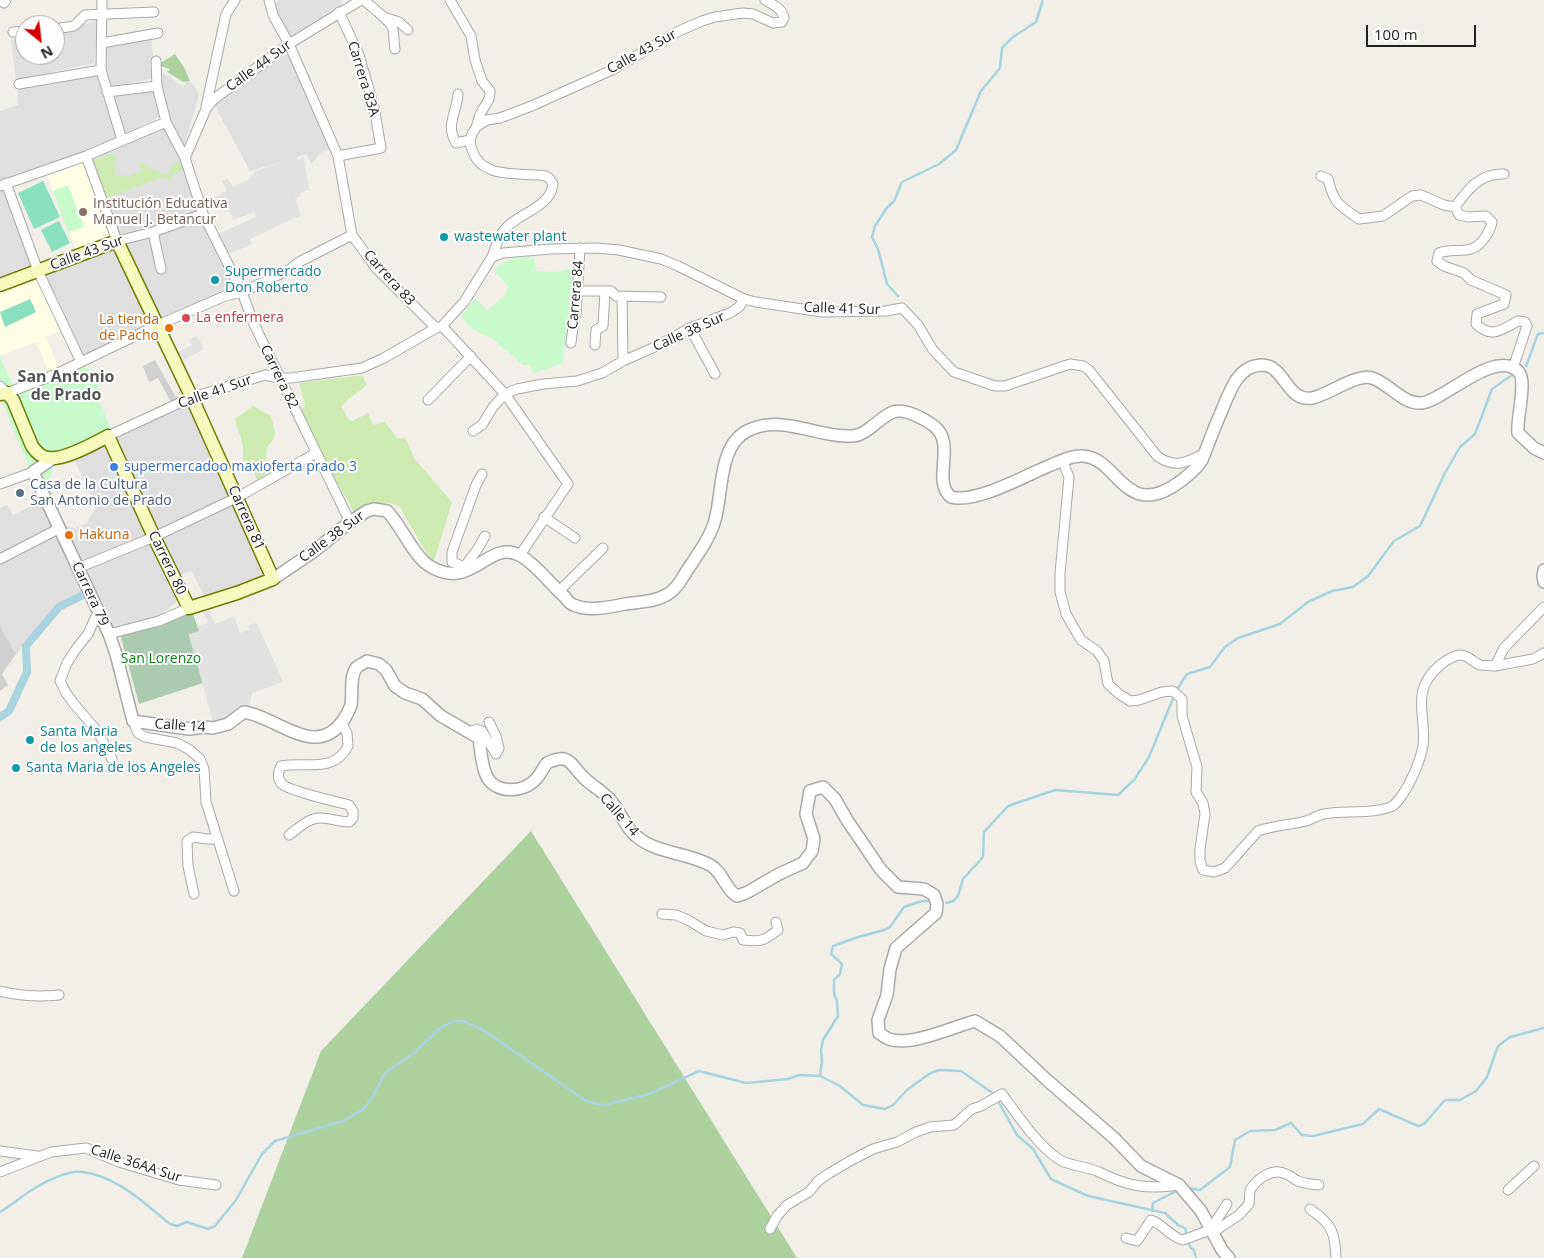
<!DOCTYPE html>
<meta charset="utf-8">
<style>
body{margin:0}
#map{position:relative;width:1544px;height:1258px;overflow:hidden;background:#f2efe9;font-family:"Open Sans",sans-serif}
canvas{display:block}
.north{position:absolute;left:15px;top:15px;width:50px;height:50px;box-sizing:border-box;background:#fff;border:1px solid #a7a7a7;border-radius:50%;rotate:151deg;font-size:14px;font-weight:700;line-height:20px;text-align:center;color:#222}
.north::after{content:'';display:block;margin:auto;width:18px;height:22px;background:#d40000;clip-path:polygon(50% 0,100% 100%,50% 72%,0 100%)}
.scale{position:absolute;left:1366px;top:25px;width:110px;height:22px;box-sizing:border-box;border:2px solid #222;border-top:0;padding-left:6px;font-size:15px;line-height:18px;white-space:nowrap;color:#222;-webkit-text-stroke:4px #fff;paint-order:stroke}
</style>
<div id="map">
<canvas width="1544" height="1258"></canvas>
<div class="north">N</div>
<div class="scale">100 m</div>
</div>
<script>
const context = document.querySelector('canvas').getContext('2d');
context.lineJoin = 'round';
function fillPath(path, color) { context.fillStyle = color; context.fill(path, 'evenodd'); }
function trace(path, color, width, dash) { context.strokeStyle = color; context.lineWidth = width; context.lineCap = dash ? 'butt' : 'round'; context.setLineDash(dash || []); context.stroke(path); }
function label(font, color, halo, rows, align = 'center') {
  context.font = font + ' "Open Sans",sans-serif'; context.lineWidth = 4; context.setLineDash([]); context.textBaseline = 'middle'; context.strokeStyle = halo; context.fillStyle = color; for (const [text, x, y, turn = 0] of rows) {
    context.save(); context.translate(x, y); context.rotate((+turn || 0) * Math.PI / 180); context.textAlign = isNaN(turn) ? turn : align; if (halo) context.strokeText(text, 0, 0); context.fillText(text, 0, 0); context.restore();
  }
}
const residential = new Path2D(`
 M280 0H340L343 5 292 38H288L276 13V3Z
 M98 21 94 63 16 80 11 39 25 36V55H55V30Z
 M151 36 153 57 150 59 153 78 108 88 102 66 104 45Z
 M286 50 334 147 322 152 311 164 307 154 250 171 217 110 215 101Z
 M101 70 122 140 166 122 196 196 242 292 81 362 41 272 118 239 86 156 6 183 35 266 0 279V111L18 105 17 85Z
 M156 70 171 77 183 88 187 81 194 85 199 95 184 146 172 125 167 112Z
 M154 91 160 117 123 135 111 96Z
 M190 398 237 498 78 568 89 591 56 607 16 654 2 630 0 623V508L7 505 13 515 44 499 58 529 66 526 75 528 87 523 96 508 73 457Z
 M233 501 268 578 205 597 192 571 177 576 158 536Z
 M151 540 179 600 158 617 111 629 80 570Z`);
const education = new Path2D(`
 M86 156 114 237 77 252 45 171Z
 M37 274 65 329 46 337 59 369 49 373 36 342 0 356V288Z`);
const religious = new Path2D(`
 M155 360 178 401 172 404 158 378 149 382 143 366Z
 M0 623 2 630 16 654 2 674 8 685 0 691Z`);
const grass = new Path2D(`
 M115 153V163L117 165 114 169 116 175H124L126 178 143 170 139 163 141 161 145 166 165 175 169 173 170 168 181 160 184 170 172 174 170 181 168 182 166 176 107 198 93 160Z
 M362 375 367 385C358 393 348 397 342 407L347 418 352 421 368 413 373 425 385 422 397 438 406 439 414 458 452 502 433 564 399 506C383 498 369 507 356 516L299 414 305 405 299 383Z
 M253 406 271 416 275 433 273 440 267 447 265 475 271 477 258 481 251 467 243 460V446L235 419Z`);
const forest = new Path2D(`
 M175 54 184 67 190 81 183 82 167 72 170 69 160 66 159 64Z
 M531 831 797 1258H242L321 1051Z`);
const cemetery = new Path2D(`
 M192 611 199 631 189 635 203 683 139 704 120 634Z`);
const park = new Path2D(`
 M68 185 84 227 68 232 53 191Z
 M534 257 536 271 556 272 574 268 563 363 535 373 531 371V365H523L494 340 469 327 461 316 475 298 487 310 505 295 508 286 494 271C506 256 517 258 534 257Z
 M0 357 14 387 85 363 101 393 96 396 114 434 106 442 53 467C45 487 58 507 66 526L58 529 19 444 2 400H0Z`);
const pitch = new Path2D(`
 M43 181 60 217 34 229 18 193Z
 M59 221 70 243 52 252 41 230Z
 M30 299 36 312 5 327 0 312Z`);
const parking = new Path2D(`
 M297 156 298 160 304 157 309 190 300 193V196L295 199 301 215 250 239 252 244 229 254 227 250 224 251 215 235 256 217 254 212 233 220 229 211 225 212 221 203 217 205 214 198 227 191 222 181 228 178 233 187 248 180 255 171Z
 M197 336 204 349 180 362 175 353 192 345 190 339Z
 M208 607 215 624 234 616 240 633 249 630 248 625 257 623 283 682 252 693 249 708 214 726 189 634 199 631 197 626 208 623 202 610Z`);
const stream = new Path2D(`
 M898 296 887 284 878 249 872 237 875 226 886 209 894 201 902 182 939 164 956 150 981 91 1000 68 1002 48 1013 37 1036 22 1043 0
 M1526 366 1538 334 1544 333
 M1176 691 1187 674 1210 667 1225 647 1238 638 1280 624 1308 602 1332 591 1353 587 1368 576 1394 541 1420 526 1445 473 1460 447 1475 434 1492 389 1515 373
 M946 903 953 901 958 896 963 879 983 857 984 832 1008 806 1055 790 1118 795 1134 780 1149 757 1174 696
 M820 1076 822 1061 821 1050 823 1040 838 1016 837 1001 834 994V980L840 974 842 964 831 954 833 946 858 937 884 930 890 927 904 907 922 901H931
 M1187 1188 1200 1190 1230 1167 1235 1140 1250 1131 1275 1130 1291 1123 1302 1135 1313 1136 1363 1124 1379 1109 1418 1126 1424 1124 1445 1100H1460L1476 1091 1487 1077 1498 1046 1510 1037 1544 1028
 M1152 1211 1153 1203 1178 1190
 M0 1212C12 1205 23 1195 35 1188 46 1181 69 1170 82 1172 117 1176 144 1203 170 1224L177 1226 187 1222 208 1229 215 1226 236 1200 262 1154 275 1141 343 1121 362 1110 371 1100 385 1073 414 1053 440 1028 454 1021H463L480 1028 588 1102 604 1105 649 1094 699 1071 746 1083 788 1079 799 1075 820 1076 840 1086 863 1105 885 1109 893 1105 907 1090 929 1074 939 1070 961 1071 994 1094 1017 1135 1033 1149 1051 1179 1088 1196 1165 1213 1178 1225 1185 1228 1190 1247 1194 1250 1196 1258`);
const canal = new Path2D(`
 M0 717 9 711 27 672 26 646 59 607 85 594`);
const minor = new Path2D(`
 M102 0 101 70 122 140
 M269 0 273 15 289 44 338 156 352 235 376 268 436 328 442 326 505 394 568 484 520 555
 M364 0C371 7 391 21 393 29 394 35 394 43 395 49
 M450 0 471 36 475 60 482 81 490 91C491 102 483 106 480 115 478 119 478 123 476 127 475 130 472 133 471 137 469 142 471 147 473 152 483 180 522 172 546 176L549 178 553 184C551 206 521 213 508 226 499 234 496 246 492 257
 M4 3 6 0
 M387 18 399 22 408 30
 M55 29 74 26 85 15 154 12
 M13 32 25 31
 M102 43 158 33
 M156 61 157 86 166 122 185 158 203 214 242 292 253 322 350 522
 M19 84 101 70
 M107 92 157 86
 M458 94C457 113 445 124 456 143L470 140
 M206 107 226 14 235 0
 M476 127 487 120 500 118 534 105 612 70 679 31 702 21 715 17 743 13 753 14 773 23 782 22 784 18C782 8 773 5 765 0
 M86 156 117 241 153 232 203 214
 M338 156 381 148 374 107 359 55 339 12
 M185 158 206 109 214 99 289 44 361 0
 M1321 176 1328 179C1334 204 1339 205 1359 219L1383 216 1412 196 1421 195 1444 205 1455 207
 M6 183 38 271 81 362
 M0 186 86 156 166 122
 M1455 207 1459 215 1468 217 1486 216 1492 222C1490 232 1481 246 1471 249 1460 252 1450 249 1439 253L1437 261 1444 266 1464 273 1471 280 1506 295 1504 304 1477 314 1476 324C1492 339 1501 330 1518 321L1525 322 1527 326 1513 368
 M1455 207C1468 189 1480 173 1504 174
 M153 232 161 269
 M577 291H611L616 296 661 297
 M622 296 623 361
 M442 326 464 302 492 257 503 253 551 249 596 248 619 250 661 259 678 266 744 299 756 302 822 312 886 311 902 308 918 325 933 350 954 372 995 386H1005L1070 364 1083 366 1089 370 1158 457C1178 469 1186 462 1205 453
 M690 328 715 374
 M571 343 574 319 576 315 580 248
 M595 345 596 330 603 326 605 291
 M0 386 7 393 54 375 158 325 225 296 242 292 289 270 299 262 352 235
 M428 400 471 356
 M473 431 482 425 493 407 505 394 517 389 543 384 577 381 602 373 623 361 657 346 690 328 730 313 739 307 744 299
 M108 436 190 398 265 375 279 378H291L362 368 384 358 436 328
 M1062 460 1069 477 1060 573V592L1066 614 1081 640 1097 651 1104 661 1108 684 1119 694 1130 701 1139 700 1162 692 1173 691 1182 699V716L1197 767 1196 792 1203 803 1205 814 1200 849V861L1203 870 1214 872 1225 868 1258 831C1274 825 1291 825 1306 821 1312 819 1318 815 1324 814 1340 810 1383 815 1395 804 1407 792 1420 763 1423 746 1427 714 1409 692 1440 665 1445 661 1453 656 1460 655 1469 655 1472 662 1480 665 1484 666 1490 665 1495 666
 M0 484 33 472
 M544 517 575 538
 M0 559 58 529
 M78 568 154 537 238 497 316 453
 M462 570 477 550 485 536
 M463 573 462 566 452 562V552L476 485 482 474
 M558 592 603 548
 M1544 607 1504 648 1495 666 1533 659 1544 653
 M100 614 96 616 88 634 76 649 67 663 60 681 66 693 74 704 98 732 112 759
 M109 634 159 621 189 608
 M133 721 138 733 145 737 177 743 190 750 200 759 204 769 206 802 234 891
 M470 732 477 729 482 731 496 754 499 748 496 736 489 722
 M289 835C298 829 309 817 321 818 330 818 339 822 349 822L353 818V811L349 805C337 802 289 791 282 784 277 779 278 772 281 766 307 761 333 774 348 746L347 733 342 723
 M194 894 188 866 187 841 193 837 207 839H218
 M662 914 676 915 688 920 706 931 723 935 733 932 740 933 743 940C762 942 763 941 778 930L776 922
 M0 991C20 996 38 997 59 995
 M0 1151 37 1156
 M0 1172 51 1152 86 1148 119 1162 179 1180 216 1185
 M1508 1190 1534 1166
 M1310 1209C1332 1224 1335 1232 1336 1258
 M770 1229 777 1216 787 1205 809 1192 818 1181 828 1174 850 1161 873 1149 897 1142 916 1132 930 1127 954 1125 972 1109 981 1106 1002 1094C1015 1112 1043 1153 1064 1162 1074 1166 1087 1167 1097 1171 1126 1186 1147 1190 1179 1185
 M1210 1229 1214 1224 1227 1204
 M1212 1233 1239 1215 1249 1204 1250 1190C1257 1179 1272 1167 1286 1174 1290 1175 1292 1178 1296 1180 1303 1184 1311 1184 1319 1185
 M1126 1238 1137 1241 1151 1220C1163 1224 1170 1237 1183 1240L1210 1230`);
const tertiary = new Path2D(`
 M52 459 33 472 109 634 116 654 133 721 189 729 205 727 213 728 228 724 244 712C275 716 315 759 342 722 345 718 349 711 351 705 353 694 349 676 357 667 360 665 364 663 367 661L379 664 386 670 395 686 405 693 422 699 441 716 479 738C481 751 481 765 487 777 496 794 524 793 536 779 540 775 543 768 547 763 569 753 569 762 583 777 592 786 604 792 612 802 621 813 625 827 636 836 657 854 686 852 710 865 723 872 725 889 737 896L746 893 779 874 803 863 812 851 814 839 806 814 810 791 823 787 835 799 847 820 881 870 898 887 924 889 934 895 937 904 936 913 896 948 890 969 887 995 878 1020 879 1033C882 1035 886 1038 889 1039 910 1047 953 1027 975 1021L1000 1036 1048 1081 1114 1138 1141 1166 1179 1185 1201 1211 1222 1250 1229 1258
 M1544 570 1543 576 1544 582
 M273 579 313 552 350 522 367 511 374 509 387 511C401 525 413 555 428 565 472 594 488 537 521 556 538 566 550 584 565 597 567 600 570 604 574 605 588 612 610 607 625 604 640 602 655 602 668 594 677 589 682 578 688 569 698 554 710 538 715 520 723 492 718 444 749 430 783 414 818 438 852 436 859 436 865 432 870 428 877 423 885 415 893 412 905 408 925 419 934 426 957 444 931 481 951 497 976 504 1026 475 1051 465 1061 461 1072 455 1083 456 1117 458 1124 516 1172 487 1183 480 1195 471 1202 460 1208 445 1213 431 1219 417 1228 398 1235 366 1261 365 1266 365 1272 367 1275 370 1287 380 1292 401 1312 398 1328 395 1357 373 1372 378 1389 383 1403 405 1422 403 1444 400 1495 349 1518 371 1528 380 1516 419 1518 433L1534 448 1544 453`);
const secondary = new Path2D(`
 M0 285 117 241 192 398 273 579 237 593 189 608 154 537 108 436C95 443 63 461 48 458 41 457 36 452 32 446L13 400 7 393 0 394`);
const markers = [
 [83,212,5,"#8d6e63"],
 [444,237,5,"#0f9aa8"],
 [215,280,5,"#0f9aa8"],
 [186,318,5,"#e0444e"],
 [169,328,5,"#e8710a"],
 [114,467,5,"#3f7fe0"],
 [20,493,5,"#5c6f8a"],
 [69,535,5,"#e8710a"],
 [30,740,5,"#0f9aa8"],
 [16,768,5,"#0f9aa8"]
];
const streetNames = [
 ["Calle 43 Sur",642,52,-29],
 ["Calle 44 Sur",259,66,-36],
 ["Carrera 83A",363,79,73],
 ["Calle 43 Sur",87,253,-20],
 ["Carrera 83",389,278,48],
 ["Carrera 84",576,295,-85],
 ["Calle 41 Sur",842,309,2],
 ["Calle 38 Sur",689,332,-24],
 ["Carrera 82",279,377,64],
 ["Calle 41 Sur",215,392,-19],
 ["Carrera 81",246,518,66],
 ["Calle 38 Sur",332,537,-36],
 ["Carrera 80",167,563,64],
 ["Carrera 79",90,594,65],
 ["Calle 14",180,726,4],
 ["Calle 14",619,815,49],
 ["Calle 36AA Sur",136,1164,18]
];
const educationNames = [
 ["Institución Educativa",93,204],
 ["Manuel J. Betancur",93,220]
];
const cultureNames = [
 ["wastewater plant",454,237],
 ["Supermercado",225,272],
 ["Don Roberto",225,288],
 ["Santa Maria",40,732],
 ["de los angeles",40,748],
 ["Santa Maria de los Angeles",26,768]
];
const healthNames = [
 ["La enfermera",196,318]
];
const foodNames = [
 ["La tienda",159,320],
 ["de Pacho",159,336],
 ["Hakuna",79,535,"left"]
];
const shopNames = [
 ["supermercadoo maxioferta prado 3",124,467]
];
const serviceNames = [
 ["Casa de la Cultura",30,485],
 ["San Antonio de Prado",30,501]
];
const parkNames = [
 ["San Lorenzo",161,659]
];
const quarterNames = [
 ["San Antonio",66,377],
 ["de Prado",66,395]
];
fillPath(residential, '#e0dfdf');
fillPath(education, '#ffffe5');
fillPath(religious, '#d0d0d0');
fillPath(grass, '#cdebb0');
fillPath(forest, '#add19e');
fillPath(cemetery, '#aacbaf');
fillPath(park, '#c8facc');
fillPath(pitch, '#88e0be');
fillPath(parking, '#e2e2e2');
trace(stream, '#aad3df', 2.5);
trace(canal, '#aad3df', 8);
trace(minor, '#a9a9a9', 11);
trace(tertiary, '#a9a9a9', 14);
trace(secondary, '#707d05', 15);
trace(minor, '#fff', 9);
trace(tertiary, '#fff', 11);
trace(secondary, '#f7fabf', 12);
for (const [x, y, r, color] of markers) { const dot = new Path2D(); dot.arc(x, y, r, 0, 2 * Math.PI); context.fillStyle = color; context.fill(dot); trace(dot, '#fff', 2); }
label('14px', '#222', '#fff', streetNames);
label('14px', '#785e54', '#fff', educationNames, 'left');
label('14px', '#0d838f', '#fff', cultureNames, 'left');
label('14px', '#be3a42', '#fff', healthNames, 'left');
label('14px', '#c56008', '#fff', foodNames, 'right');
label('14px', '#366cbe', '#fff', shopNames, 'left');
label('14px', '#4e5e75', '#fff', serviceNames, 'left');
label('14px', '#0c8416', '#fff', parkNames);
label('bold 16px', '#555', '#fff', quarterNames);
</script>
